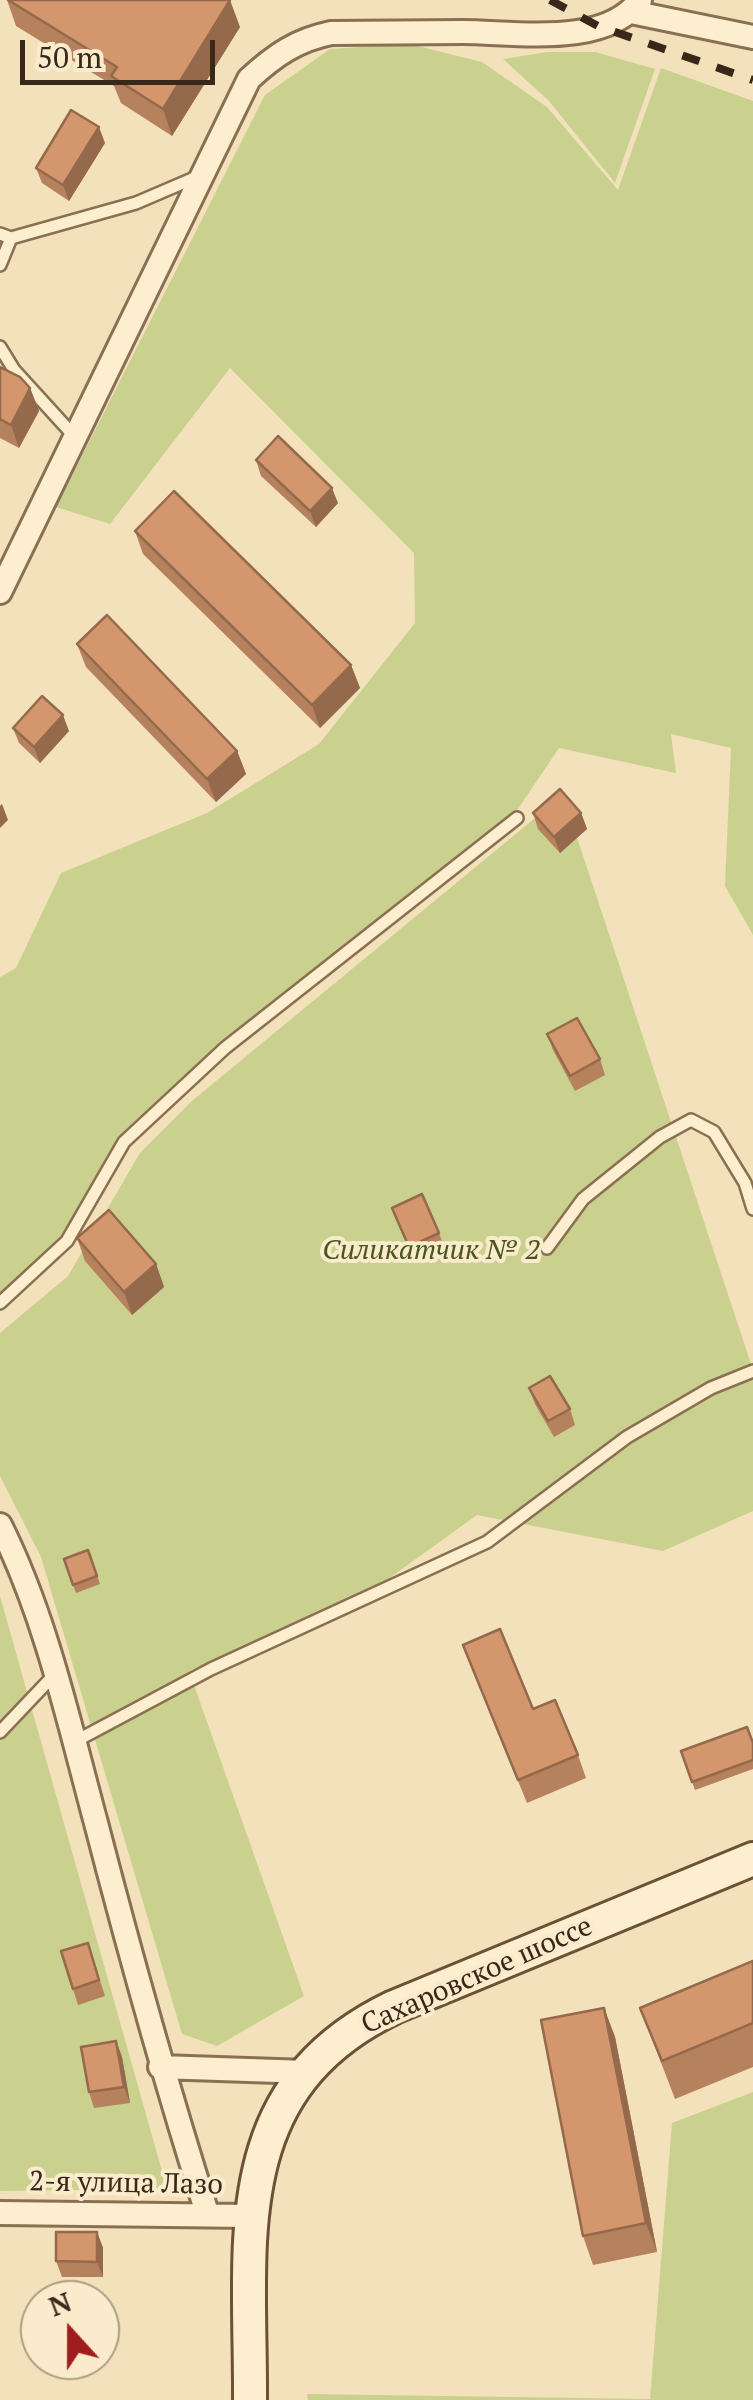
<!DOCTYPE html>
<meta charset="utf-8">
<style>
body{margin:0}
#map{position:relative;width:753px;height:2400px;overflow:hidden;background:#f2e1ba;font-family:"PT Serif",serif}
canvas{display:block}
.north{position:absolute;left:20px;top:2280px;width:100px;height:100px;box-sizing:border-box;background:#f9ebcb;border:2px solid #ac9d84;border-radius:50%;rotate:339deg;font-size:28px;font-weight:700;line-height:40px;text-align:center;color:#38281a}
.north::after{content:'';display:block;margin:auto;width:35px;height:45px;background:#9f1d1f;clip-path:polygon(50% 0,100% 100%,50% 72%,0 100%)}
.scale{position:absolute;left:20px;top:40px;width:195px;height:45px;box-sizing:border-box;border:5px solid #38281a;border-top:0;padding-left:12px;font-size:30px;line-height:35px;white-space:nowrap;color:#38281a;-webkit-text-stroke:8px #f9ebcb;paint-order:stroke}
</style>
<div id="map">
<canvas width="753" height="2400"></canvas>
<div class="north">N</div>
<div class="scale">50 m</div>
</div>
<script>
const context = document.querySelector('canvas').getContext('2d');
context.lineJoin = 'round';
function fillPath(path, color) { context.fillStyle = color; context.fill(path, 'evenodd'); }
function trace(path, color, width, dash) { context.strokeStyle = color; context.lineWidth = width; context.lineCap = dash ? 'butt' : 'round'; context.setLineDash(dash || []); context.stroke(path); }
function label(font, color, halo, rows, align = 'center') {
  context.font = font + ' "PT Serif",serif'; context.lineWidth = 8; context.setLineDash([]); context.textBaseline = 'middle'; context.strokeStyle = halo; context.fillStyle = color; for (const [text, x, y, turn = 0] of rows) {
    context.save(); context.translate(x, y); context.rotate((+turn || 0) * Math.PI / 180); context.textAlign = isNaN(turn) ? turn : align; if (halo) context.strokeText(text, 0, 0); context.fillText(text, 0, 0); context.restore();
  }
}
const green = new Path2D(`
 M409 44 482 62 547 107 618 190 661 68 753 101V935L725 886 731 748 671 734 676 773 559 748 518 809 225 1048 124 1142 67 1241 0 1303V977L16 968 61 873 207 813 319 744 415 623 414 553 230 368 110 524 56 507 265 95 330 49Z
 M547 52H595L655 69 615 183 549 101 503 59Z
 M563 795 753 1370V1511L663 1551 477 1515 377 1587 189 1671 304 1996 217 2046 182 2034 41 1557 0 1476V1333L68 1276 140 1153 193 1100Z
 M0 1596 167 2189 0 2191Z
 M753 2092V2400H308L307 2394 650 2399 672 2123Z`);
const lane = new Path2D(`
 M0 234 11 238 136 203 199 176
 M0 265 11 238
 M0 347 14 370 75 437
 M547 1248 583 1199 660 1137 691 1120 714 1132 745 1183 753 1209
 M0 1303 67 1241 124 1142 225 1048 517 818
 M0 1732 54 1675
 M74 1742 211 1669 487 1542 627 1437 711 1388 753 1371`);
const street = new Path2D(`
 M631 12 753 37
 M0 592 249 79C275 55 297 40 331 33 375 33 419 32 463 32 515 32 605 48 640 0
 M0 1525C46 1617 69 1723 96 1823 130 1954 166 2084 207 2213
 M160 2067 307 2072
 M0 2213 251 2216`);
const secondary = new Path2D(`
 M250 2400C251 2242 223 2089 394 2007L753 1859`);
const rail = new Path2D(`
 M550 0 598 26 753 80`);
const wall = new Path2D(`
 M7 0 240 27 172 136 121 103 114 86 16 26Z
 M105 143 69 201 42 183 36 168Z
 M0 367 30 388 39 411 19 448 0 438Z
 M256 460 338 503 316 527 261 476Z
 M135 531 351 665 360 688 320 728 143 554Z
 M77 644 237 751 246 774 216 802 86 667Z
 M13 728 69 731 40 763 19 743Z
 M533 813H581L587 829 560 853 538 829Z
 M547 1034 600 1059 605 1075 575 1091 553 1050Z
 M392 1208 439 1233 445 1249 415 1263Z
 M77 1238 156 1264 164 1287 132 1315 85 1261Z
 M529 1388 570 1409 575 1425 554 1437 535 1404Z
 M88 1550 100 1584 76 1593 64 1559Z
 M463 1645 578 1755 586 1778 527 1803Z
 M753 1743V1769L695 1790 681 1751Z
 M88 1943 105 1996 78 2005 73 1989Z
 M753 1961V2067L675 2099 640 2008Z
 M604 2008 615 2037 657 2252 593 2265 583 2236Z
 M116 2041 122 2057 130 2103 94 2108 89 2092Z
 M97 2232 103 2248V2277H62L56 2261Z`);
const shadedWall = new Path2D(`
 M230 0 240 27 172 136 163 109Z
 M99 127 105 143 69 201 63 185Z
 M30 388 39 411 19 448 11 425Z
 M332 488 338 503 316 527 310 511Z
 M351 665 360 688 320 728 312 705Z
 M63 715 69 731 40 763 34 747Z
 M237 751 246 774 216 802 207 779Z
 M2 804 8 820 0 828V806Z
 M581 813 587 829 560 853 554 837Z
 M156 1264 164 1287 132 1315 124 1292Z
 M604 2008 615 2037 657 2252 646 2223Z
 M116 2041 122 2057 130 2103 124 2087Z
 M97 2232 103 2248V2277L97 2262Z`);
const building = new Path2D(`
 M8 0H230L163 109 111 76 117 67Z
 M71 110 99 127 63 185 36 168Z
 M0 367 20 377 30 388 11 425 0 419Z
 M278 436 332 488 310 511 256 460Z
 M174 491 351 665 312 705 135 531Z
 M107 615 237 751 207 779 77 644Z
 M42 696 63 715 34 747 13 728Z
 M560 789 581 813 554 837 533 813Z
 M577 1018 600 1059 570 1076 547 1034Z
 M422 1194 439 1233 409 1247 392 1208Z
 M109 1210 156 1264 124 1292 77 1238Z
 M550 1376 570 1409 548 1421 529 1388Z
 M88 1550 97 1576 73 1585 64 1559Z
 M500 1629 533 1709 555 1700 578 1755 518 1780 463 1645Z
 M747 1727 753 1743V1760L692 1782 681 1751Z
 M88 1943 99 1980 73 1989 61 1951Z
 M753 1961V2023L662 2061 640 2008Z
 M604 2008 646 2223 583 2236 541 2020Z
 M116 2041 124 2087 89 2092 81 2047Z
 M56 2232H97V2262L56 2261Z`);
const parkNames = [
 ["Силикатчик № 2",431,1251]
];
const streetNames = [
 ["Сахаровское шоссе",477,1976,-24],
 ["2-я улица Лазо",126,2184,1]
];
fillPath(green, '#cad18e');
trace(lane, '#8a7053', 16);
trace(street, '#8a7053', 28);
trace(secondary, '#6c5136', 38);
trace(lane, '#fceece', 11);
trace(street, '#fceece', 22);
trace(secondary, '#fceece', 32);
trace(rail, '#38281a', 8, [18, 18]);
fillPath(wall, '#b6815d');
fillPath(shadedWall, '#94694c');
fillPath(building, '#d4966c');
trace(building, '#94694c', 2.5);
label('italic 28px', '#49561e', '#f9ebcb', parkNames);
label('28px', '#38281a', '#f9ebcb', streetNames);
</script>
